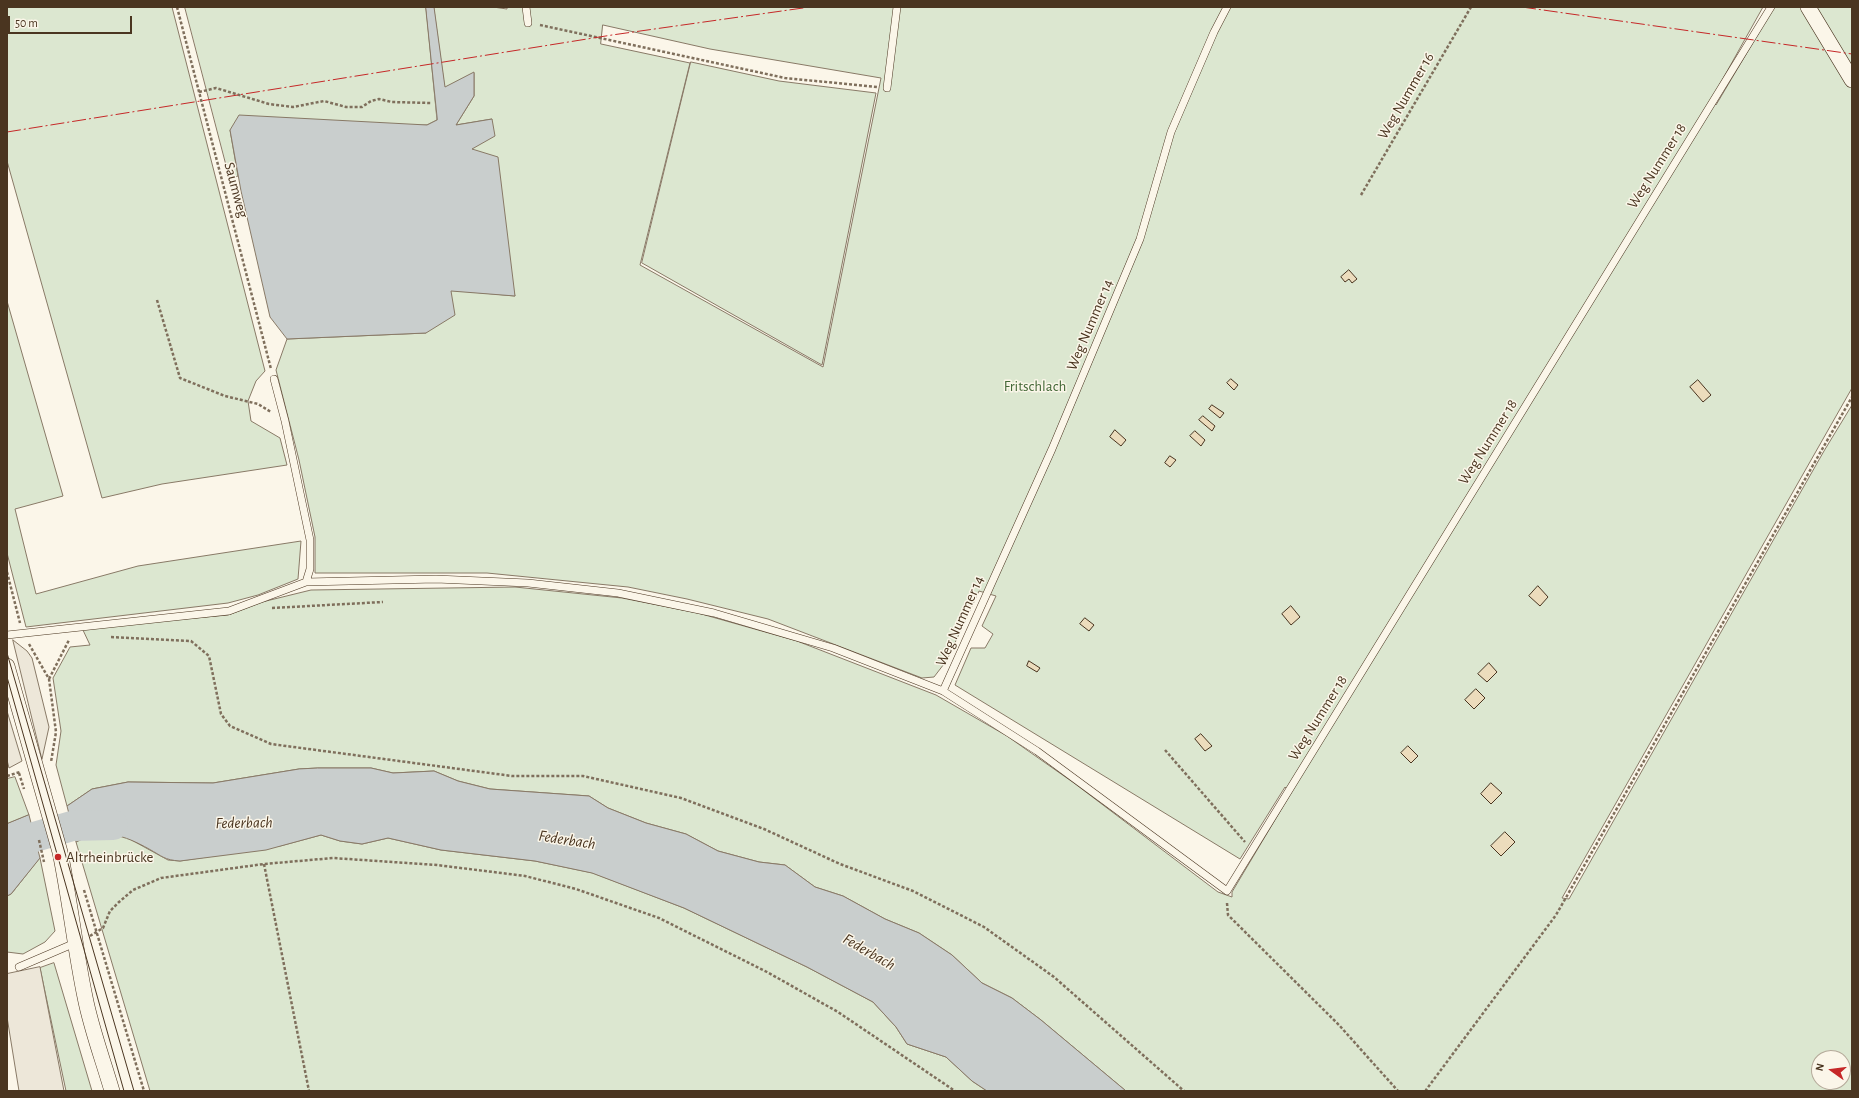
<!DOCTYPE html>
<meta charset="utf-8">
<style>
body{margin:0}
#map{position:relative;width:1859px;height:1098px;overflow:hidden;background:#fbf6e9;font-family:"Alegreya Sans",sans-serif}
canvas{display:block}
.frame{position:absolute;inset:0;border:8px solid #4a3520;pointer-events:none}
.north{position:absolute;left:1811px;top:1050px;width:40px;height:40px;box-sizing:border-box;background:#fbf6e9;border:1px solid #b4a999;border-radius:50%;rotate:284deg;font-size:11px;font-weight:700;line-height:16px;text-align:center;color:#4a3520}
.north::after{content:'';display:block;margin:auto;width:14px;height:18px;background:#c62828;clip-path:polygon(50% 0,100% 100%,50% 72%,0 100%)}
.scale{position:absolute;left:8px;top:16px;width:124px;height:18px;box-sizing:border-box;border:2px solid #4a3520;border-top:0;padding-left:5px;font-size:12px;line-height:14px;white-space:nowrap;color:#4a3520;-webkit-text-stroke:3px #fbf6e9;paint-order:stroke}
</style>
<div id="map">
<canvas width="1859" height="1098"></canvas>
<div class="frame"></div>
<div class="north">N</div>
<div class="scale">50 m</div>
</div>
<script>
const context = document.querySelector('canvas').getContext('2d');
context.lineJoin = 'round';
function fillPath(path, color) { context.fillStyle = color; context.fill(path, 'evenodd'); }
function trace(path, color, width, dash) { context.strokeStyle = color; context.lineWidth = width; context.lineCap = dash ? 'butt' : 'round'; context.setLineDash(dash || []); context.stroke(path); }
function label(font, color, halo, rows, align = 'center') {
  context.font = font + ' "Alegreya Sans",sans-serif'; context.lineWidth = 3; context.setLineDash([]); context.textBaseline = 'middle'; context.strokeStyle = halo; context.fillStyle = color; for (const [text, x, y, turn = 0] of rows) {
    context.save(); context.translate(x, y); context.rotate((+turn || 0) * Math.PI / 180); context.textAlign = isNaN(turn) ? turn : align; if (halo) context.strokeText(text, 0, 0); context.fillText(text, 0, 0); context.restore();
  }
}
const green = new Path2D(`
 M7 7H172L265 371 256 381 248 401 251 421 280 438 287 465 162 484 102 498 7 161Z
 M185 7H426L437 120 427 125 230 130 238 176 230 179Z
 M434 7H493L507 9V7H1763L1711 100 1716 105 1774 7H1852V388L1562 898 1569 899 1824 451 1852 405V1091H1126L1041 1020 1012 998 982 983 952 955 919 933 885 919 843 896 815 887 785 865 759 862 718 851 686 834 646 823 608 808 589 796 490 789 458 781 434 771 393 773 371 768H318L299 769 213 783 128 782 92 789 67 806 56 765 61 731 53 678 70 647 90 645 82 628 228 615 262 602 311 590 515 587 622 598 698 613 797 641 936 695 1007 736 1074 783 1218 892 1232 897V892L1291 793 1285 787 1240 859 955 685 971 648H985L993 634 982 626 996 596 979 591 947 660 934 677 922 678 768 619 687 599 628 587 487 573H315V537L299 460 276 370 287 339 426 333 451 290 515 296 472 149 492 119 456 125 474 96V73L445 88ZM603 25 710 49 881 78 823 367 640 265 690 63 601 44ZM1819 1058H1843V1082H1819Z
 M691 62 779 81 876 93 822 365 642 263Z
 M7 301 63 496 15 509 36 594 138 566 301 541 298 579 258 595 228 603 26 627 7 553Z
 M15 777 29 815 7 824V779Z
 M107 834 126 837 168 860 180 861 280 846 321 835 340 841 362 844 388 838 441 850 535 861 593 873 684 908 807 967 873 1002 896 1027 907 1044 946 1057 972 1081 987 1091H150L76 842 89 835Z
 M40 858 55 931 45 942 23 954 7 952V896L11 894Z
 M54 963 92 1091H66L40 968Z`);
const parking = new Path2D(`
 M13 640 27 651 32 658 49 727 42 759Z
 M7 711 22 761 9 768 7 760Z
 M40 967 64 1091H19L7 1017V974Z`);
const water = new Path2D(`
 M426 7H434L445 87 474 72V96L456 125 492 119 495 136 472 149 498 157 515 296 451 291 455 315 426 333 287 339 270 317 241 191 230 130 239 115 427 125 437 120Z
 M318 768H371L393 773 434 771 458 781 490 789 589 796 608 808 646 823 686 834 718 851 759 862 785 865 815 887 843 896 885 919 919 933 952 955 982 983 1012 998 1041 1020 1126 1091H987L972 1081 946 1057 907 1044 896 1027 873 1002 807 967 684 908 592 873 535 861 441 850 388 838 362 844 340 841 321 835 266 850 180 861C164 860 162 856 149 849 124 835 103 828 76 842L67 806 92 789 128 782 213 783 299 769Z
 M29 815 40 858 11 894 7 896V824Z`);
const river = new Path2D(`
 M7 849 31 838 72 826 113 825`);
const building = new Path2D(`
 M1349 270 1357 279 1352 283 1349 279 1345 282 1341 277Z
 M1231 379 1238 385 1234 390 1227 383Z
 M1698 380 1711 395 1703 402 1690 387Z
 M1212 405 1224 413 1220 418 1209 409Z
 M1203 416 1215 426 1212 431 1199 420Z
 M1115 430 1126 440 1121 446 1110 437Z
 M1195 431 1205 440 1201 446 1190 436Z
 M1170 456 1176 460 1170 467 1165 463Z
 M1538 586 1548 597 1540 606 1529 596Z
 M1291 606 1300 617 1291 625 1282 614Z
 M1085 618 1094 625 1089 631 1080 624Z
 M1029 661 1040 668 1037 672 1027 666Z
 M1489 663 1497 672 1487 682 1478 674Z
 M1476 689 1485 698 1474 709 1465 700Z
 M1201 734 1212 746 1205 751 1195 739Z
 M1408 746 1418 756 1411 763 1401 753Z
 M1491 783 1502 793 1491 804 1481 794Z
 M1505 832 1515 842 1501 856 1491 846Z`);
const path = new Path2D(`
 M177 7 271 369
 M540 25 785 78 877 87
 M199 92 216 88 269 104 293 107 324 101 346 107H362L371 101 379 99 392 102 431 103
 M1361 195 1471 7
 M157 300 180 378 225 396 258 404 271 412
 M7 572 20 623
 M272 608 383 602
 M111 637 191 641 209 656 221 714 230 726 271 744 512 776H583L681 798 764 829 840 864 913 891 984 927 1054 977 1184 1091
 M29 644 49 679 56 732 51 762
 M49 679 69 640
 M1165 750 1245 842
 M19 773 24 789
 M7 776 20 772
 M39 840 44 862
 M264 864 309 1091
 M84 890 144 1091
 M1227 903 1228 915 1339 1025 1398 1091
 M90 936 103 928 110 911 119 902 133 890 161 878 264 864 333 858 437 865 525 876 576 889 659 918 767 972 838 1012 955 1091
 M1427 1091 1426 1090 1556 915 1852 397`);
const service = new Path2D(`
 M526 7 528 23
 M887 88 897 7
 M306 582 436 579 528 583 618 593 714 613 833 648 943 691 1037 751 1227 891 1771 7
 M7 635 229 611 306 582 310 569V540L285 421 274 379
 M943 691 1052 449 1140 239 1171 132 1214 32 1227 7
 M19 967 75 943`);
const minor = new Path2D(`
 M1808 7 1852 80
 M7 666 60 852C70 900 75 949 85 997 91 1028 103 1060 112 1091`);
const tram = new Path2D(`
 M7 653 134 1091
 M7 677 124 1091`);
const power = new Path2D(`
 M1522 7 1852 54
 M7 132 612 35 810 7`);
const markers = [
 [58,857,4,"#c62828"]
];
const streetNames = [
 ["Weg Nummer 16",1406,96,-60],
 ["Weg Nummer 18",1657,166,-58],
 ["Saumweg",236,190,75],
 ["Weg Nummer 14",1090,325,-67],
 ["Weg Nummer 18",1488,442,-58],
 ["Weg Nummer 14",960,621,-66],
 ["Weg Nummer 18",1318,718,-58]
];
const parkNames = [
 ["Fritschlach",1035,386]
];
const poiNames = [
 ["Altrheinbrücke",66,857]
];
const waterNames = [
 ["Federbach",244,823,-1],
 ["Federbach",567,840,9],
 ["Federbach",869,952,30]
];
fillPath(green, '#dce7d0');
trace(green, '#887966', 1);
fillPath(parking, '#ede7d9');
trace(parking, '#887966', 1);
fillPath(water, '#c9cecd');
trace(water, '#887966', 1);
trace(river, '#c9cecd', 30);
fillPath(building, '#ecdcbc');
trace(building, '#4a3520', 1);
trace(service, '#4a3520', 8);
trace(minor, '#4a3520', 16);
trace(path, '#7f6f5c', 2.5, [3, 2]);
trace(service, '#fbf6e9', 7);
trace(minor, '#fbf6e9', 15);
trace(tram, '#4a3520', 1);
trace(power, '#c62828', 1, [14, 3, 2, 3]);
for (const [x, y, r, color] of markers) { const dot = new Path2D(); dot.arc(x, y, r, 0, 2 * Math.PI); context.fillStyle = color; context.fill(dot); trace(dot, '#fbf6e9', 1.5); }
label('15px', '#4a3520', '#fbf6e9', streetNames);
label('15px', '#436837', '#fbf6e9', parkNames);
label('15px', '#4a3520', '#fbf6e9', poiNames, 'left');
label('italic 16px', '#4a3520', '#fbf6e9', waterNames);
</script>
